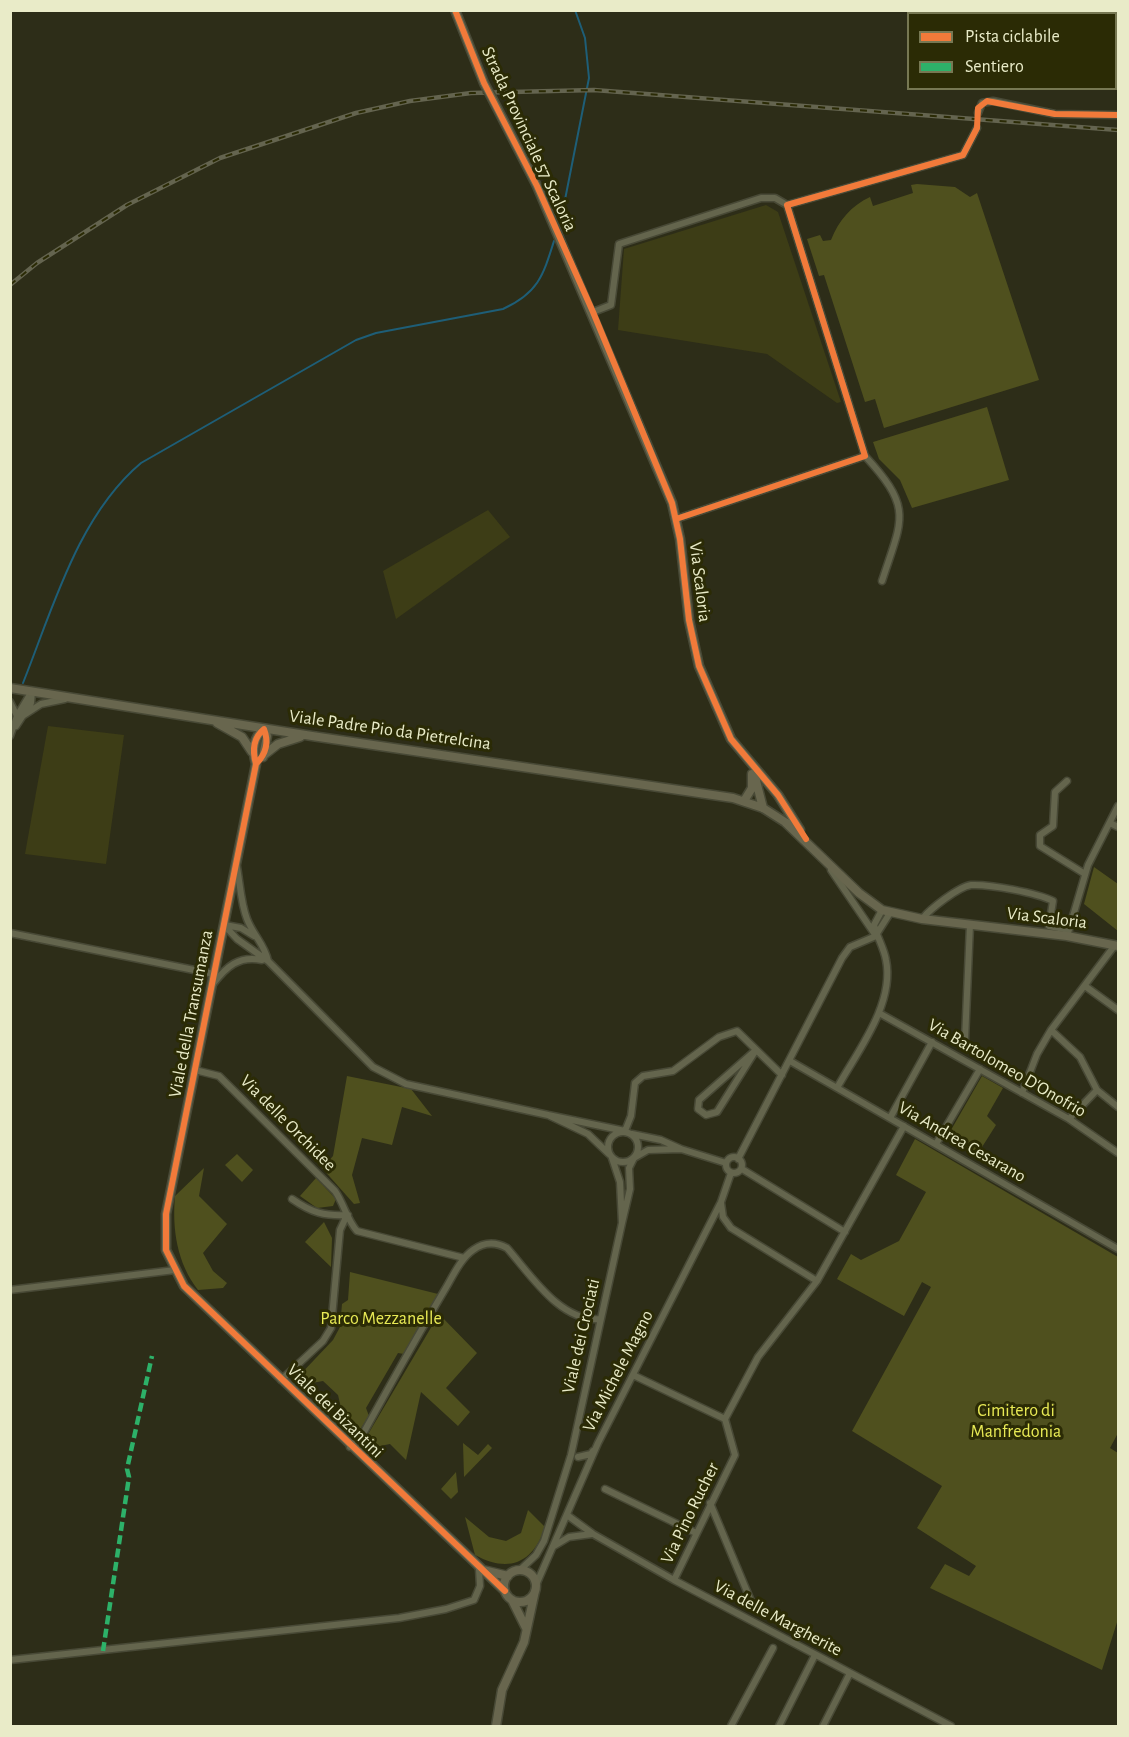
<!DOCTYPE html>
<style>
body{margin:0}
#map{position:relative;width:1129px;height:1737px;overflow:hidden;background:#2d2d18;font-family:"Alegreya Sans",sans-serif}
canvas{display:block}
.frame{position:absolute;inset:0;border:12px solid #e9ebc8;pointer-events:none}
.legend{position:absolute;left:907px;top:12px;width:210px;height:78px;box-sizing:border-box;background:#2b2b05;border:2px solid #777853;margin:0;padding:8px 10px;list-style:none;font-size:18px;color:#e9ebc8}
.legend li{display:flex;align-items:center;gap:12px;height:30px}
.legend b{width:30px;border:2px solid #777853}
</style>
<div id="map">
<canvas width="1129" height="1737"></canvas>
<div class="frame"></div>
<ul class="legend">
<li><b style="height:8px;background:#f17a3a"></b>Pista ciclabile</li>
<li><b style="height:8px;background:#2db169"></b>Sentiero</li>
</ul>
</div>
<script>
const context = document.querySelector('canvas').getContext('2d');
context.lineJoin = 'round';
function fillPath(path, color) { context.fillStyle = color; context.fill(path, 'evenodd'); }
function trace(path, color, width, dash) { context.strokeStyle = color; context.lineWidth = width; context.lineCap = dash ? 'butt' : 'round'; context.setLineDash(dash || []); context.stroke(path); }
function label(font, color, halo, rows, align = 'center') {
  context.font = font + ' "Alegreya Sans",sans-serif'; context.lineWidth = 6; context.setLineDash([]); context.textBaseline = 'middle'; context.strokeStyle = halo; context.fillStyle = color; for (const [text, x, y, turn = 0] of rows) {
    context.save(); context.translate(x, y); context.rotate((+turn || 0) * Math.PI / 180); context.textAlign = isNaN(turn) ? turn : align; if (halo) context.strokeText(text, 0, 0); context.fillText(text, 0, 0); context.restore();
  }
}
const built = new Path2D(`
 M766 205 778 212 841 402 837 403 767 354 618 330 624 249Z
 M488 510 510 537 396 619 383 571Z
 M48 726 124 735 106 864 25 854Z`);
const green = new Path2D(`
 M917 184 955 187 970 197 977 193 1039 380 884 428 875 399 865 402 824 275 819 276 807 239 820 235 823 241 831 240C839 220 851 206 870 197L873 206 913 193 911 185Z
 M987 407 1009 480 912 508 900 480 879 459 873 442Z
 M1094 867 1118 884V931L1084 904Z
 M347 1076 411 1089 432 1116 402 1107 392 1145 362 1138 352 1175 360 1203 354 1204 322 1168 333 1156Z
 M982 1076 1003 1088 987 1116 996 1125 977 1155 947 1137Z
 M915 1139 1118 1257V1433L1110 1448 1118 1453V1619L1102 1670 930 1588 945 1564 969 1576 976 1566 917 1528 942 1486 852 1431 931 1287 922 1282 904 1316 837 1279 851 1254 861 1260 899 1241 926 1192 896 1175Z
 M237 1154 253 1170 242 1182 225 1165Z
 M204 1168 199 1196 227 1224 203 1253 213 1271 227 1283 223 1288 198 1290C177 1263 172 1229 175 1196Z
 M316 1178 336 1199 333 1206 317 1208 300 1196Z
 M324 1222 332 1238 331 1267 305 1242Z
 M350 1272 438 1294 404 1354 398 1353 366 1408 369 1416 361 1428 352 1433 346 1429 338 1395 323 1381 301 1385 296 1379 333 1340 340 1327 342 1304 348 1300Z
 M439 1314 477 1353 446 1388 470 1412 458 1426 421 1392 406 1460 390 1444 365 1449 360 1444 367 1436Z
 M463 1443 478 1455 488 1444 492 1448 464 1477Z
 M456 1472 458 1492 451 1499 441 1489Z
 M528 1510 545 1527C533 1564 508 1573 475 1555L465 1517 489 1537 506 1541 521 1533Z`);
const stream = new Path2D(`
 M560 225 589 78 585 38 575 10
 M23 683C53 608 78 516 141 463L356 340 376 333 503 309C538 293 543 276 554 241`);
const streetTunnel = new Path2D(`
 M977 128 978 113`);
const street = new Path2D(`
 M978 113 982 103 993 101 1055 114 1118 115
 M593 312 611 305 619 244 761 198H775L787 205
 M865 456C914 509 902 519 882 581
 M676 519 865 456 787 205 963 155 977 128
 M10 702 17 716
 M24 715 41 704 65 699
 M16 726 31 703 32 692
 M10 736 17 716 32 691
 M1067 781 1055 792 1053 826 1040 835V846L1085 874
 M1110 823 1118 827
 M237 867C240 884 241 904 247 919 253 935 265 945 268 961
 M831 870 874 933
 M922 919C930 909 958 887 971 885 990 884 1037 893 1053 901L1049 926 1069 930
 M224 925 237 939 268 961 373 1067 406 1084 548 1115
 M225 925 241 928 254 936
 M10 933 214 974
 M1068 933 1088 865 1118 806
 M876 935 890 913
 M213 984C226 967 239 955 262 960
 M1085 986 1118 1010
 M879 1013 1069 1119 1118 1153
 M1051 1030 1080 1057 1097 1090 1118 1107
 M965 1040 970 925
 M756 1050 717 1112 706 1115 698 1109 699 1100Z
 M790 1061 1118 1249
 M195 1070 219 1076 335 1191C344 1204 347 1220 357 1231L464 1258
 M837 1088C857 1052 895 1004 886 960 884 948 877 937 874 925L882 910
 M1022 1093 1037 1054 1051 1030 1115 945
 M890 1118 932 1042
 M1069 1119 1097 1090
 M608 1147a15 15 0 1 1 30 0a15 15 0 1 1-30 0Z
 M936 1144 980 1069
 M681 1149 726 1163
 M609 1154 588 1134 548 1115 625 1131 631 1116 635 1083 643 1076 673 1071 719 1037 737 1031 782 1075
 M726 1165a8 8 0 1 1 16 0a8 8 0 1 1-16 0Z
 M612 1158 620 1182 622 1223 630 1189 629 1168 634 1158 648 1150 681 1149 661 1140 632 1134
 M738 1159 842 958 850 947 876 936
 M742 1169 845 1232
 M292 1199C312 1213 324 1216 348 1215
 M721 1203 723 1217 731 1228 817 1281
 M10 1290 175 1270
 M633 1375 725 1419 735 1455 674 1580
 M281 1380 323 1341 331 1328 340 1230 347 1215
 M725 1419 758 1357 817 1281 904 1126
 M350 1447 364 1432C390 1385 416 1338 444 1291 452 1278 460 1259 473 1250 484 1242 496 1242 507 1248 531 1275 560 1322 600 1319
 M578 1457 591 1454 593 1451
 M605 1489 696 1533
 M710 1503 751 1601
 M567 1515 593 1534 674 1580 951 1726
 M554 1546 569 1537 592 1534
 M520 1570 536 1555 544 1541 571 1455 622 1223
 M536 1585 598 1443 721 1202 731 1173
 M10 1660 399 1618 446 1609 474 1600 480 1586 479 1569
 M731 1726 773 1648
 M779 1726 815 1655
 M823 1726 850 1673`);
const secondary = new Path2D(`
 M455 10 484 83
 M493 100 537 186 672 503 680 539 689 620 699 666 731 739 778 795 800 830
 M10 688 312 736 733 798 763 808 785 822 859 893 882 910 922 919 1067 936 1118 946
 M217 723 242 737 252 752
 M264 729C253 738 252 750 256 764L166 1214V1250L184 1286 505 1591
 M264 755 278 744 300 737
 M263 757 267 736 264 729
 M754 773 763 808
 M744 801 752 788V774
 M483 1570 508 1576
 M504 1586a16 16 0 1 1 32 0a16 16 0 1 1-32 0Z
 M512 1600 526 1628
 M496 1726 502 1690 524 1642 535 1591`);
const rail = new Path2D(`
 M10 285 37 263 127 205 220 158 356 113 410 101 471 93 594 90 1118 130`);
const secondaryBridge = new Path2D(`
 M484 83 493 100`);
const quiet = new Path2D(`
 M103 1651 129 1477 127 1469 152 1356`);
const cycleway = new Path2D(`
 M455 10 484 83 537 186 593 312 672 503 680 539 689 620 699 666 731 739 778 795 806 839
 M676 519 865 456 787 205 963 155 977 128 978 108 987 101 1055 114 1118 115
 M256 764C266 754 269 742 264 729 253 738 252 750 256 764L166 1214V1250L184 1286 505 1591`);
const streetNames = [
 ["Strada Provinciale 57 Scaloria",529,139,65],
 ["Via Scaloria",700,582,83],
 ["Viale Padre Pio da Pietrelcina",390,730,8],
 ["Via Scaloria",1047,918,7],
 ["Viale della Transumanza",191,1014,-79],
 ["Via Bartolomeo D'Onofrio",1007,1068,30],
 ["Via delle Orchidee",288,1123,45],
 ["Via Andrea Cesarano",962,1142,30],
 ["Viale dei Crociati",581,1336,-77],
 ["Via Michele Magno",618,1371,-63],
 ["Viale dei Bizantini",335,1411,44],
 ["Via Pino Rucher",690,1513,-64],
 ["Via delle Margherite",778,1618,28]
];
const parkNames = [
 ["Parco Mezzanelle",381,1319],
 ["Cimitero di",1016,1411],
 ["Manfredonia",1016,1432]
];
fillPath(built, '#3d3d16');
fillPath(green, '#4f501e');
trace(stream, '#1e5e77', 2);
trace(streetTunnel, '#494a32', 6, [6, 3]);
trace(street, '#484936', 9);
trace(secondary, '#484936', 11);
trace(street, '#64654d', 6);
trace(secondary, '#68664e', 8);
trace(rail, '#64644f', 4.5);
trace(rail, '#2b2b05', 2, [7]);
trace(secondaryBridge, '#484936', 11, []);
trace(secondaryBridge, '#68664e', 8);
trace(quiet, '#2db169', 4.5, [9, 4.5]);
trace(cycleway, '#f17a3a', 6);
label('18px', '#e9ebc8', '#2b2b05', streetNames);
label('18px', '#e8ea55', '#2b2b05', parkNames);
</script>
